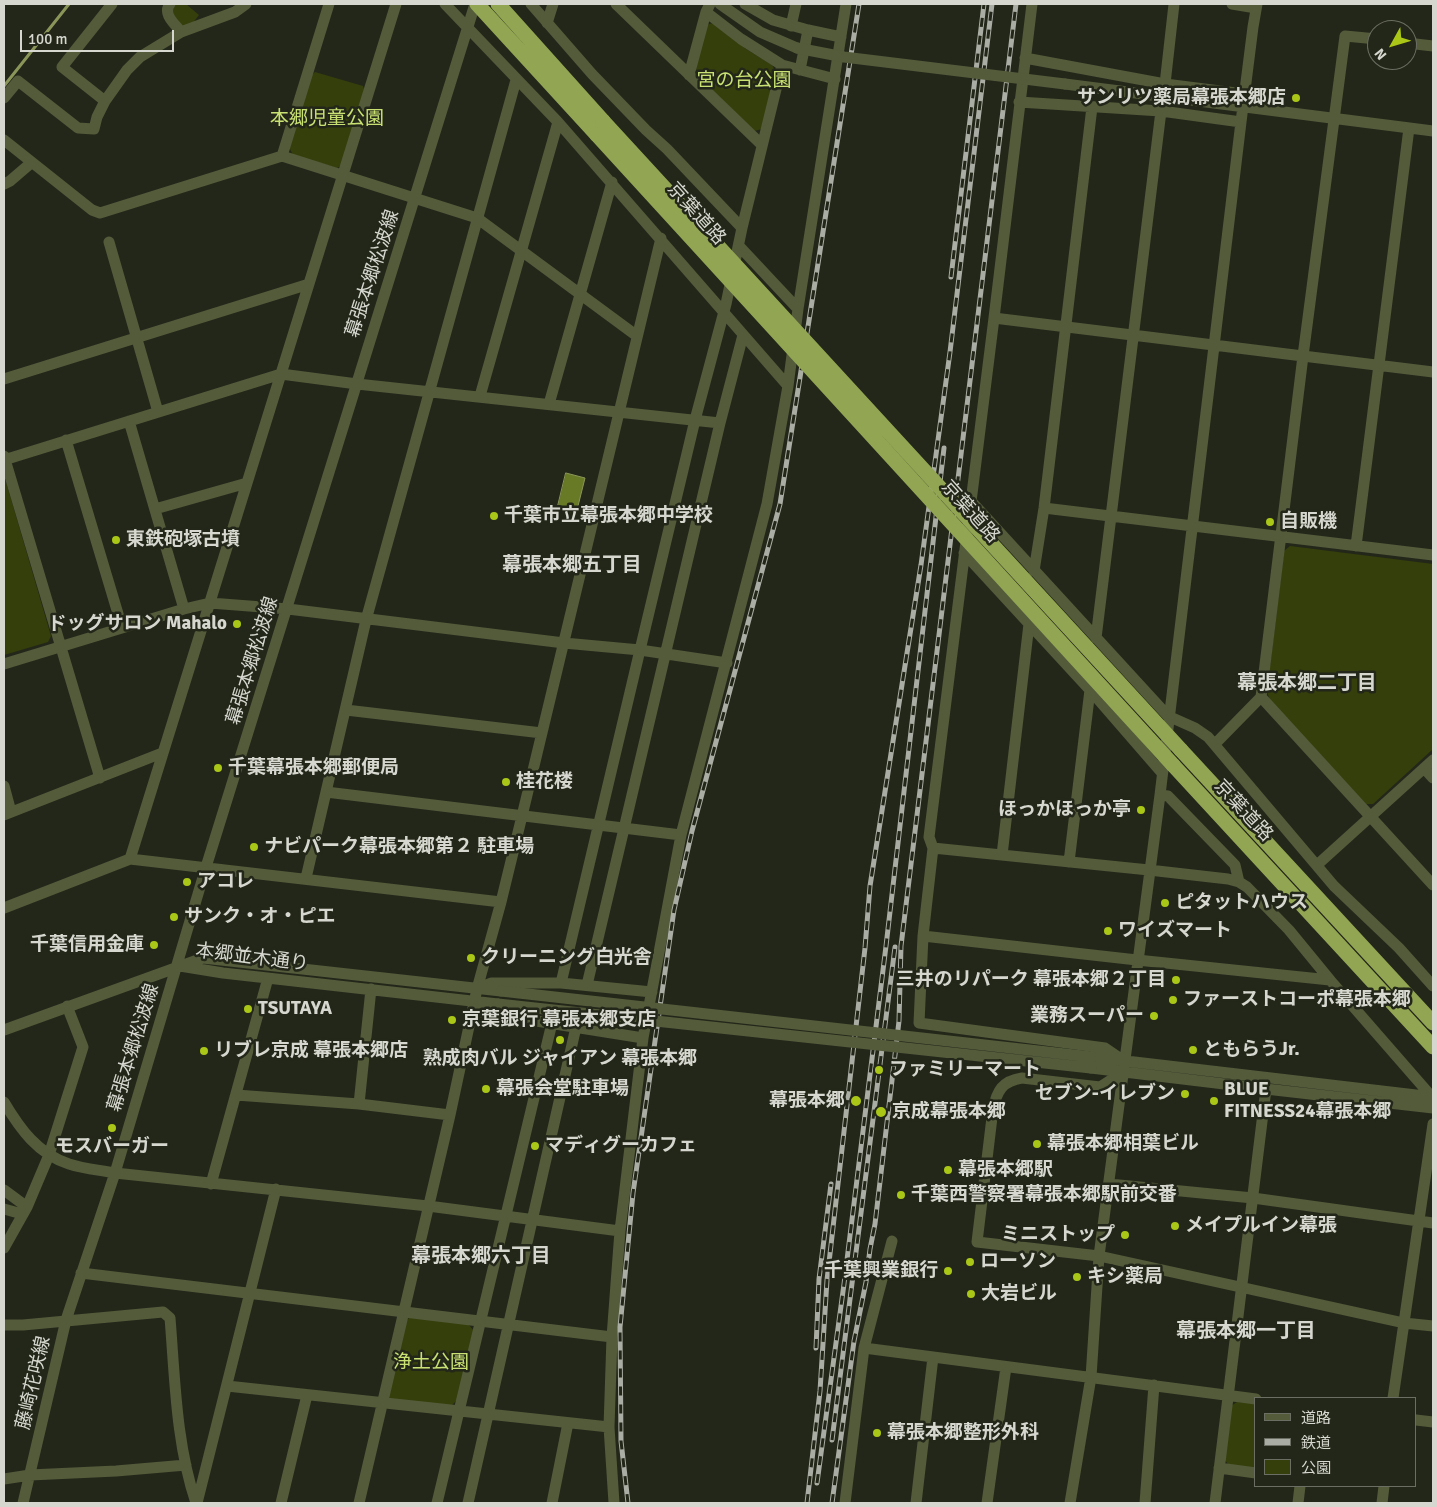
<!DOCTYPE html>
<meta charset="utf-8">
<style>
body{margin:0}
#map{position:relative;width:1437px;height:1507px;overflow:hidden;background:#232719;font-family:Signika,"Noto Sans JP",sans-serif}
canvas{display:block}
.frame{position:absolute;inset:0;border:5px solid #d6d8cf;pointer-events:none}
.legend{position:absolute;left:1254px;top:1397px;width:162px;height:90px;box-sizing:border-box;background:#232719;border:1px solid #6b6e62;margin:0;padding:6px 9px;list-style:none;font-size:15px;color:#d6d8cf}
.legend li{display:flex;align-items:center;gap:10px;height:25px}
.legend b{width:25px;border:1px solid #6b6e62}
.north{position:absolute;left:1367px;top:20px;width:50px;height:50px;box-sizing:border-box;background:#232719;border:1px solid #6b6e62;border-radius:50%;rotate:231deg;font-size:14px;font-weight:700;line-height:20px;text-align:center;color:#d6d8cf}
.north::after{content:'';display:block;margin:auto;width:18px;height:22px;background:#aac718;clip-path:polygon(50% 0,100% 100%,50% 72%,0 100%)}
.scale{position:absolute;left:20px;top:30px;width:154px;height:22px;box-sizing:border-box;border:2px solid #d6d8cf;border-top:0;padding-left:6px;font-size:15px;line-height:18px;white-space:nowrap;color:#d6d8cf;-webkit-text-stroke:4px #232719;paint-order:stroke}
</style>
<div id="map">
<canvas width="1437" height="1507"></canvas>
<div class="frame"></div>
<ul class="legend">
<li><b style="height:6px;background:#535b3b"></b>道路</li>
<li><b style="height:6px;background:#aaada3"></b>鉄道</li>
<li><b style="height:14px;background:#353f0b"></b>公園</li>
</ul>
<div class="north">N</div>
<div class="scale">100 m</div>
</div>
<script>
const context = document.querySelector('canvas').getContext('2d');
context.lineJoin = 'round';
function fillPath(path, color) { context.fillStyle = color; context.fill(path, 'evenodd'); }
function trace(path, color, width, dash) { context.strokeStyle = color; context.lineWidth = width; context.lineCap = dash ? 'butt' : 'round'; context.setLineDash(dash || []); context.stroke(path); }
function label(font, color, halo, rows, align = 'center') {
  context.font = font + ' Signika,"Noto Sans JP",sans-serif'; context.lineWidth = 5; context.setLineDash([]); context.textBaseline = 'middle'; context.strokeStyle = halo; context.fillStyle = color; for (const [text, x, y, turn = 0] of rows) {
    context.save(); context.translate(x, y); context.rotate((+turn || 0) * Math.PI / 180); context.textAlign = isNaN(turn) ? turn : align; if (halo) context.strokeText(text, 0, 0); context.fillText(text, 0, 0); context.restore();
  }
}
const green = new Path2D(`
 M176 4H186L199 15 188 29 180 26 171 13Z
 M713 23 746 49 772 65 776 72 762 129 754 131 698 76 696 68 706 25Z
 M315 72 363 86 365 92 343 165 337 168 293 155 289 147 311 76Z
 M4 475 51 636 48 642 4 655Z
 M1290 546 1433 564V749L1373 804H1366L1270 700 1267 692 1284 551Z
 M411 1316 468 1324 474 1331 457 1400 451 1406 392 1401 388 1396 406 1321Z
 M1237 1402 1256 1403V1470L1230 1467 1225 1460 1231 1406Z`);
const water = new Path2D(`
 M566 473 585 478 576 514 557 510Z`);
const stream = new Path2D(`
 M4 86 69 4`);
const minor = new Path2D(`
 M112 4 62 67 105 101 127 70 140 57 181 32 235 12 246 4
 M170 4C162 14 175 24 181 32
 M445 4 558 122 788 386
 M531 4 592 74 646 130 667 149 742 228
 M616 4 762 145
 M720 4 760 32 797 48
 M745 4 773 20 808 30 841 37
 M1032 4 994 318 929 837 933 848 923 936 919 1023 1105 1048 1124 1061
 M1232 4 1256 8
 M706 12 741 39 782 65 835 79
 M547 23 553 4
 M791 26 796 4
 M1407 43 1433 46
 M1025 58 1165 84 1244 94
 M800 70 808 30
 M689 75 706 12 710 4
 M1065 84 1433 131
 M1165 84 1174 4
 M4 98 18 81 78 128 94 129 97 117 105 101
 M1019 102 1161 111 1241 122
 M4 140 92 210 100 213 282 156 477 218 637 336
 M282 156 329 4
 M4 184 10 181 31 163
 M109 242 158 412
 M739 246 798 309
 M994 318 1433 372
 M4 379 309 284
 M480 396 558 122
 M549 404 612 182
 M129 421 184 609
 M66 440 122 627
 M4 456 100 778
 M4 460 281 374 357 384 720 423
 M970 500 1168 716 1195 728 1208 737 1334 886 1399 948 1433 986
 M1044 508 1433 555
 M155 509 247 483
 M1356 546 1409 128
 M964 553 1090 690 1162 773
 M1034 571 1044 508 1092 107
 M1096 638 1161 111
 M4 664 184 609 210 603 288 609 564 643 640 650 727 663
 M1261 697 1433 885
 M346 710 542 733
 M1215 744 1261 697 1303 356 1345 36 1377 39
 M1424 768 1433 778
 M4 786 11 812
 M326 792 681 835
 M1160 795 1168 796 1235 865 1239 882
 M4 815 162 753
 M933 848 1149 870 1228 879 1239 882 1247 887 1289 930 1330 980 1432 1097 1433 1101
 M1002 855 1029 624
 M130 859 396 4
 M1069 862 1090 690
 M1317 865 1433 760
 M306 878 366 620 516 80
 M4 908 130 859 501 902
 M923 936 1137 960 1330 980
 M180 966 223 973 498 1004
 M561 983 640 650 695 420 726 304 742 228 782 65
 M587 985 720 423 743 335
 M481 987 491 983H561L652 992
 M474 1001 480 1012 643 1038
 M4 1030 203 958 501 991
 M1092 1057 1433 1097
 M1091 1068 1266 1089 1433 1108
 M1123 1072 1100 1087 1022 1078C1002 1081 997 1091 993 1109L977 1242 1099 1256 1404 1323 1433 1326
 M236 1095 359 1104 450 1115
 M4 1102C20 1129 38 1154 69 1164 84 1169 100 1170 115 1173L428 1206 620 1231
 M359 1104 371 989
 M211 1184 268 978
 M1109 1184 1253 1198 1433 1223
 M4 1190 27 1207
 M4 1209 22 1214
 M4 1248 27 1207 49 1155 83 1047 67 1006
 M81 1273 612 1337
 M4 1325H23L163 1312 170 1318C175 1379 176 1444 196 1503
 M864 1348 1256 1399
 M227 1386 609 1427
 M1393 1398 1433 1124
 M1416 1420 1433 1422
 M1219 1468 1256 1473
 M4 1479 30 1475 116 1471 186 1465
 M23 1503 66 1320 115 1173 206 867 475 4
 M197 1503 276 1189
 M281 1503 307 1395
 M359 1503 450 1115 477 989 501 902 522 816 661 238
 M437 1503 552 1023
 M468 1503 576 1027
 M552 1503 568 1423
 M614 1503 609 1427 612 1337 620 1231 643 1038 681 835 767 504 788 386 798 309 846 4
 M845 1503 864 1348 892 1241
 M916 1503 933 1357
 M987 1503 1006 1367
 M1070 1503 1091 1377 1099 1256 1160 795 1241 122 1253 27 1257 4
 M1145 1503 1154 1385
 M1215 1503 1266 1089
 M1298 1503 1300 1486
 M1382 1503 1384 1486`);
const highway = new Path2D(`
 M477 4 597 135
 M498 4 603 121
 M1181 750 1433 1023
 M1173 765 1433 1047`);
const rail = new Path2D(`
 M951 277 984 4
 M816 1348 819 1279 831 1184
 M832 1440 895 947
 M817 1483 844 1284 886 946 944 448
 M628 1503 621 1441 620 1327 633 1193 674 910 692 831 780 504 859 4
 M807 1503 820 1391 827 1280 865 948 870 886 921 565 950 352 992 4
 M832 1503 854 1341 866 1282 870 1249 875 1224 899 1021 901 946 1016 4`);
const minorBridge = new Path2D(`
 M797 48 844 57 1065 84
 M501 991 1092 1057
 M498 1004 1091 1068`);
const highwayBridge = new Path2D(`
 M603 121 1181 750
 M597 135 1173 765`);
const markers = [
 [1296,98,5,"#aac718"],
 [494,516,5,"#aac718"],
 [1270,522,5,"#aac718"],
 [116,540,5,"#aac718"],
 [237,624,5,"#aac718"],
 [218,768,5,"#aac718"],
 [506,782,5,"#aac718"],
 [1141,810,5,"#aac718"],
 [254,847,5,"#aac718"],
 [187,882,5,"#aac718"],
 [1165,903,5,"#aac718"],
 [174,917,5,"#aac718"],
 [1108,931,5,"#aac718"],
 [154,945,5,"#aac718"],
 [471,958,5,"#aac718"],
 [1176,980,5,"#aac718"],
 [1173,1000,5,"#aac718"],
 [248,1009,5,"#aac718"],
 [1154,1016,5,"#aac718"],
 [452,1020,5,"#aac718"],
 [560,1040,5,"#aac718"],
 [1193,1050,5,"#aac718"],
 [204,1051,5,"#aac718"],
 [879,1070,5,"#aac718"],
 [486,1089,5,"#aac718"],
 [1185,1094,5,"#aac718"],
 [856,1101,6,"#aac718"],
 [1214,1101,5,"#aac718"],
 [881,1112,6,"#aac718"],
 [112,1128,5,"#aac718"],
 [1037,1144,5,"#aac718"],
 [535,1146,5,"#aac718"],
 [948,1170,5,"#aac718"],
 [901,1195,5,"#aac718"],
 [1175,1226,5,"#aac718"],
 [1125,1235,5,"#aac718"],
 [970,1262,5,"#aac718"],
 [948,1271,5,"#aac718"],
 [1077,1277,5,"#aac718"],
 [971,1294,5,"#aac718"],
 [877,1433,5,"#aac718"]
];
const parkNames = [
 ["宮の台公園",744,81],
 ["本郷児童公園",327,119],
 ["浄土公園",431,1363]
];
const poiNames = [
 ["サンリツ薬局幕張本郷店",1286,98,"right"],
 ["千葉市立幕張本郷中学校",504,516],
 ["自販機",1280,522],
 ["東鉄砲塚古墳",126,540],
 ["ドッグサロン Mahalo",227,624,"right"],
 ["千葉幕張本郷郵便局",228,768],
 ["桂花楼",516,782],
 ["ほっかほっか亭",1131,810,"right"],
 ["ナビパーク幕張本郷第２ 駐車場",264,847],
 ["アコレ",197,882],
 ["ピタットハウス",1175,903],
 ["サンク・オ・ピエ",184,917],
 ["ワイズマート",1118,931],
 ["千葉信用金庫",144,945,"right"],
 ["クリーニング白光舎",481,958],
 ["三井のリパーク 幕張本郷２丁目",1166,980,"right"],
 ["ファーストコーポ幕張本郷",1183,1000],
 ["TSUTAYA",258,1009],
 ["業務スーパー",1144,1016,"right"],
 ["京葉銀行 幕張本郷支店",462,1020],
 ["ともらうJr.",1203,1050],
 ["リブレ京成 幕張本郷店",214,1051],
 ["熟成肉バル ジャイアン 幕張本郷",560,1059,"center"],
 ["ファミリーマート",889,1070],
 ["幕張会堂駐車場",496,1089],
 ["BLUE",1224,1090],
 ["FITNESS24幕張本郷",1224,1112],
 ["セブン-イレブン",1175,1094,"right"],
 ["幕張本郷",845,1101,"right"],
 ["京成幕張本郷",892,1112],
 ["幕張本郷相葉ビル",1047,1144],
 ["マディグーカフェ",545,1146],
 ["モスバーガー",112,1147,"center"],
 ["幕張本郷駅",958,1170],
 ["千葉西警察署幕張本郷駅前交番",911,1195],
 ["メイプルイン幕張",1185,1226],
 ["ミニストップ",1115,1235,"right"],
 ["ローソン",980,1262],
 ["千葉興業銀行",938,1271,"right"],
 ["キシ薬局",1087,1277],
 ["大岩ビル",981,1294],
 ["幕張本郷整形外科",887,1433]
];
const streetNames = [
 ["京葉道路",696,214,48],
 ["幕張本郷松波線",373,274,-72],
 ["京葉道路",970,512,48],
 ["幕張本郷松波線",253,661,-73],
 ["京葉道路",1243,811,47],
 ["本郷並木通り",252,958,7],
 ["幕張本郷松波線",134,1048,-73],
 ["藤崎花咲線",34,1383,-77]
];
const neighbourhoodNames = [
 ["幕張本郷五丁目",572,566],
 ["幕張本郷二丁目",1307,684],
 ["幕張本郷六丁目",481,1257],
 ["幕張本郷一丁目",1246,1332]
];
fillPath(green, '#353f0b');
fillPath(water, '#697a26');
trace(water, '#8a9659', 1);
trace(stream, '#8a9659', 3);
trace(minor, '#535b3b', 11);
trace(highway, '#92a553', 15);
trace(rail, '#aaada3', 5);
trace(rail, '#232719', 3, [9]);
trace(minorBridge, '#535b3b', 11);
trace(highwayBridge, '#92a553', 15);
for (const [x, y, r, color] of markers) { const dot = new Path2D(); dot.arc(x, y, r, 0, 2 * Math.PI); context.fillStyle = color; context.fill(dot); trace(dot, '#232719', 2); }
label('19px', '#c8e172', '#232719', parkNames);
label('bold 19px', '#d6d8cf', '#232719', poiNames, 'left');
label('19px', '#d6d8cf', '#232719', streetNames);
label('bold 20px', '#d6d8cf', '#232719', neighbourhoodNames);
</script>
